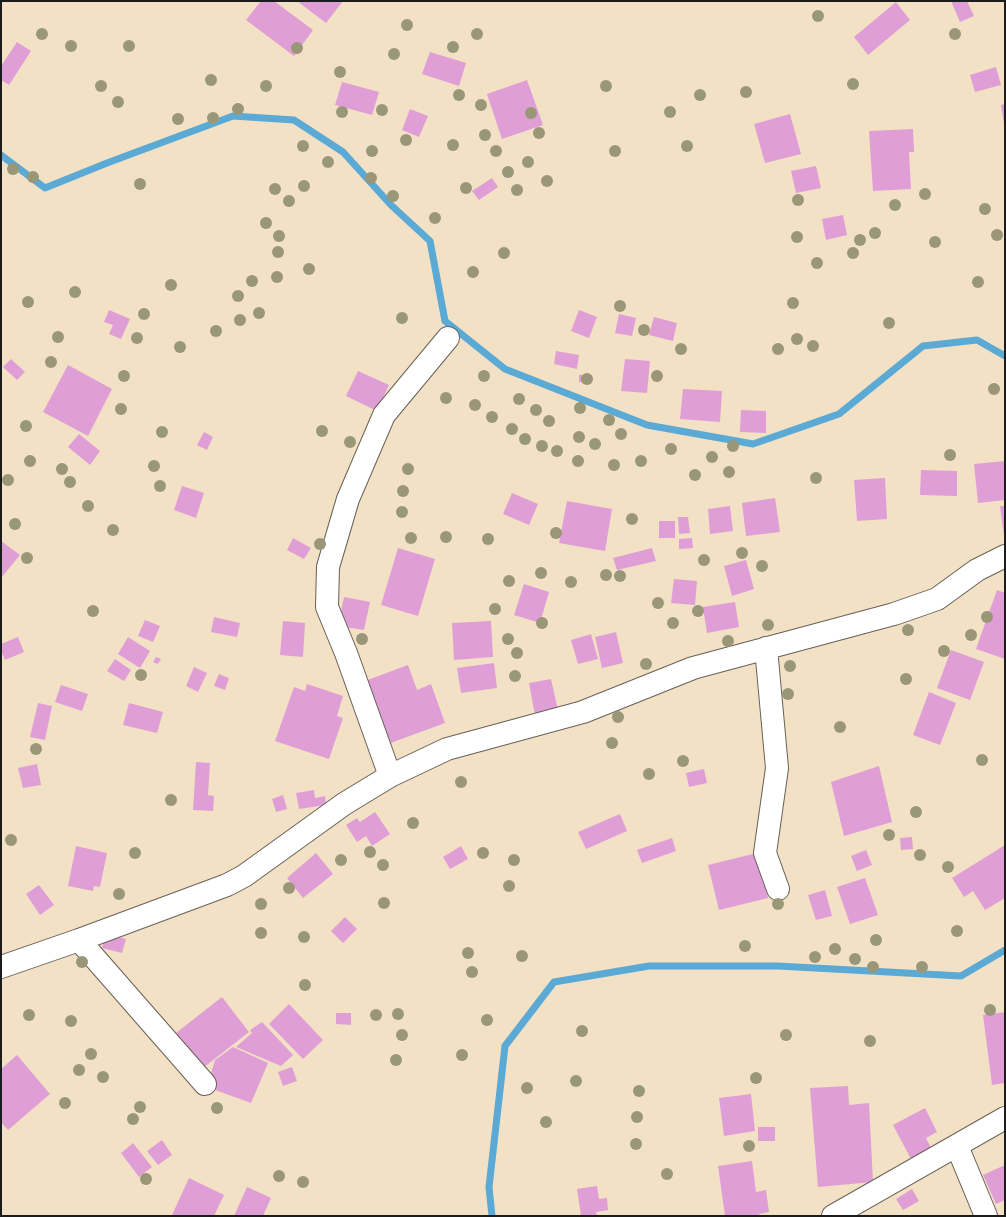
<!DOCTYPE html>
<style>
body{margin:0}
#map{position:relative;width:1006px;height:1217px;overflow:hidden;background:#f3e1c5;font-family:"Balsamiq Sans",sans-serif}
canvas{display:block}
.frame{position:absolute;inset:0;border:2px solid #1c1c1c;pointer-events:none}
</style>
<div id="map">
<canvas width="1006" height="1217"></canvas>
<div class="frame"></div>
</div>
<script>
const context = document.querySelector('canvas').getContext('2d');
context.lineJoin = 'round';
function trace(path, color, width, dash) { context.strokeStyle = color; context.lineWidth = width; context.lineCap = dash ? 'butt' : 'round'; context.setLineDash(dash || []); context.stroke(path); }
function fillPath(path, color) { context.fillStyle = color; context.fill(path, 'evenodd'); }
const stream = new Path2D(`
 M1 155 45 188 107 163 233 116 294 120 343 152 391 205 430 241 445 321 505 369 647 425 753 444 839 414 923 346 977 340 1005 356
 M492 1216 489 1187 505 1046 554 982 649 966H778L961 976 1005 950`);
const building = new Path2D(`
 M261 1H274L313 30 294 56 246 20Z
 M297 1H343L326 23Z
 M951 1H967L974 16 960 22Z
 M896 2 910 20 868 55 854 37Z
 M17 42 31 51 9 85 1 80V66Z
 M430 52 466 63 459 86 422 74Z
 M996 67 1001 85 975 92 970 75Z
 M527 80 543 125 502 139 487 94Z
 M342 82 379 92 372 115 335 105Z
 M1005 104V124H1004L1001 105Z
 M410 109 428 116 419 137 402 130Z
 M790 114 801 154 765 163 754 124Z
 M913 129 914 152H909L911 189 873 191 869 131Z
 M816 166 821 188 796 193 791 171Z
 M492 178 498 187 479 200 472 191Z
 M843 215 847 235 826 240 822 219Z
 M109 310 130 319 121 339 109 334 113 325 104 322Z
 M579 310 597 317 589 338 571 331Z
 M619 314 636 318 632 336 615 333Z
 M654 317 677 323 673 341 649 335Z
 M556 351 579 355 577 369 554 364Z
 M11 359 25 372 17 380 3 367Z
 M625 359 650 361 647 393 621 391Z
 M68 365 112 389 88 436 43 412Z
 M358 371 389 385 377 411 346 396Z
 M579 375H590V383L579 382Z
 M683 389 722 391 720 422 680 419Z
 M741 410 766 411V433L740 432Z
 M204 432 213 437 207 450 197 445Z
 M79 434 100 451 90 465 68 447Z
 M1005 461V500L978 503 974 464Z
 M921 470 957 471V496L920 495Z
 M885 478 887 519 857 521 854 480Z
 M182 486 204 493 196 518 174 510Z
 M512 493 538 504 529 525 503 514Z
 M775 498 780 532 746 536 742 503Z
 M567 501 612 509 605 551 559 543Z
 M730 506 733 531 710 534 708 509Z
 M1000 506H1005V536H1004Z
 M678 517H688L690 533 679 534Z
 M659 521H675V538H659Z
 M293 538 311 548 304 559 287 550Z
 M692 538 693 548 679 549V539Z
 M1 541 20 555 1 578Z
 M398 548 435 559 418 616 381 605Z
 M652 548 656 561 617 570 613 558Z
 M746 560 754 589 732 596 724 566Z
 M674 579 697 581 695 605 671 603Z
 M524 584 549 592 540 623 514 615Z
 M997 590 1005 593V659L976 649Z
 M344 597 370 602 364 630 338 626Z
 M735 602 739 627 707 633 703 607Z
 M214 617 240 623 237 637 211 632Z
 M145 620 160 626 153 642 138 636Z
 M283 621 305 623 303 657 280 655Z
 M491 621 493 657 454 660 452 623Z
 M616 632 623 663 602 668 595 637Z
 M591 634 598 659 578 664 571 640Z
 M18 637 24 652 5 660 1 650V644Z
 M128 637 150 651 140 668 118 654Z
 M951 650 984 662 970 700 937 688Z
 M156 657 161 659 158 664 153 662Z
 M115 659 131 670 124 681 107 671Z
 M494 663 497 688 461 693 457 668Z
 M408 665 417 690 431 684 445 723 388 744 365 681Z
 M194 667 207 673 198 692 186 686Z
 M219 674 229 678 225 690 214 686Z
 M551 679 558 710 535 715 529 683Z
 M307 684 343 696 337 716 343 718 329 759 275 741 294 687 305 691Z
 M61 685 88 694 82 711 55 702Z
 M929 692 956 703 940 745 913 735Z
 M38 703 52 706 45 740 30 737Z
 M129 703 163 712 157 733 123 725Z
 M196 762 210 763 208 795 214 796 213 811 193 810Z
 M37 764 41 785 23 788 18 768Z
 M879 766 892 822 844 836 831 782Z
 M704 769 707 783 689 787 686 773Z
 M314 790 315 798 325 796 326 805 299 809 296 793Z
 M283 795 287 809 276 812 272 799Z
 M375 812 390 834 372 846 366 836 357 842 346 825 357 818 360 822Z
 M620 814 627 831 586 849 578 832Z
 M912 837 913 849 901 850 900 838Z
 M672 838 676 851 642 863 637 850Z
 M1005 845V898L985 910 973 891 964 897 952 878Z
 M76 846 107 853 100 887 94 886 93 891 68 886Z
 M461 846 468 859 450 869 443 857Z
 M866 850 872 865 857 871 851 856Z
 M316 853 333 874 303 898 287 878Z
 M757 853 768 898 719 910 708 865Z
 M865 878 878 915 850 924 837 887Z
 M39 885 54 905 40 915 26 894Z
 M825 890 832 916 816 920 808 895Z
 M345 917 357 929 343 943 331 931Z
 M106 933 126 939 122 953 102 948Z
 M222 997 249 1032 203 1068 176 1033Z
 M289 1004 323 1040 303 1059 269 1024Z
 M1005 1012V1083L992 1085 983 1015Z
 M336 1013H351V1025L336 1024Z
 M262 1022 293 1055 281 1066 236 1047 252 1033 250 1030Z
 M233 1047 268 1063 251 1103 207 1087 215 1060Z
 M17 1055 50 1094 8 1130 1 1122V1069Z
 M292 1067 297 1081 283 1086 278 1072Z
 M848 1086 849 1105 869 1103 873 1182 818 1187 810 1088Z
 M751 1094 755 1131 724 1136 719 1098Z
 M925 1108 937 1132 926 1138 931 1148 911 1159 893 1125Z
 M758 1127H775V1141H758Z
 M162 1140 172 1155 158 1165 147 1151Z
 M133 1143 152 1167 139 1177 121 1153Z
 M752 1161 756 1192 766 1190 769 1212 759 1214 760 1216H725L718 1166Z
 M1005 1165V1200L996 1204 983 1175Z
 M189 1178 224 1195 214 1216H175L172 1215Z
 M597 1186 599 1199 607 1198 608 1210 596 1212 597 1216H581L577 1189Z
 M247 1187 271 1198 263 1216H234Z
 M912 1189 919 1201 903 1210 896 1199Z`);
const minor = new Path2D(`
 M766 648 777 768 765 853 778 889
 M390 776 346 653 327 607 328 567 348 499 384 415 448 338
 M79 940 205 1084
 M1 967 79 940 227 885 244 876 344 804 390 776 447 749 583 712 693 668 894 614 937 599 977 570 1005 556
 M957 1146 986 1216
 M833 1216 1005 1118`);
const trees = [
 [818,16],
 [407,25],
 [42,34],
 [477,34],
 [955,34],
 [71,46],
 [129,46],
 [453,47],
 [297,48],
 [394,54],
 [340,72],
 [211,80],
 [853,84],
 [101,86],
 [266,86],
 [606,86],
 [746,92],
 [459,95],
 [700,95],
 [118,102],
 [481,105],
 [238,109],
 [382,110],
 [342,112],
 [670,112],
 [531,113],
 [213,118],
 [178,119],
 [539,133],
 [485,135],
 [406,140],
 [453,145],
 [303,146],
 [687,146],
 [372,151],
 [496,151],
 [615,151],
 [328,162],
 [528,162],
 [13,169],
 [508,172],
 [33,177],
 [371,178],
 [547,181],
 [140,184],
 [304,186],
 [466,188],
 [275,189],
 [517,190],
 [925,194],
 [393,196],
 [798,200],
 [289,201],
 [895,205],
 [985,209],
 [435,218],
 [266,223],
 [875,233],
 [997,235],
 [279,236],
 [797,237],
 [860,240],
 [935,242],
 [278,252],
 [504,253],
 [853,253],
 [817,263],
 [309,269],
 [473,272],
 [277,277],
 [252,281],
 [978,282],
 [171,285],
 [75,292],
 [238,296],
 [28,302],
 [793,303],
 [620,306],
 [259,313],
 [144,314],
 [402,318],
 [240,320],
 [889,323],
 [644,330],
 [216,331],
 [58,337],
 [137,338],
 [797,339],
 [813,346],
 [180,347],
 [681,349],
 [778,349],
 [51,362],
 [124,376],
 [484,376],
 [657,376],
 [587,379],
 [994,389],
 [446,398],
 [519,399],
 [475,405],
 [580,408],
 [121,409],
 [536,410],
 [492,417],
 [609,420],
 [549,421],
 [26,426],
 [512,429],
 [322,431],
 [162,432],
 [621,434],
 [579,437],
 [525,439],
 [350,442],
 [595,444],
 [542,446],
 [733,446],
 [671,449],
 [557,451],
 [950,455],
 [712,457],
 [30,461],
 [578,461],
 [641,461],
 [614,465],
 [154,466],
 [62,469],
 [408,469],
 [729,472],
 [695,475],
 [816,478],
 [8,480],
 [70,482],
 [160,486],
 [403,491],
 [88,506],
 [402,512],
 [632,519],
 [15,524],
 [113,530],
 [556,533],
 [446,537],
 [411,538],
 [488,539],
 [320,544],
 [742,553],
 [27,558],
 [704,560],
 [762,566],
 [541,573],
 [606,575],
 [620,576],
 [509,581],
 [571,582],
 [658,603],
 [495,609],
 [93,611],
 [698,611],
 [987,617],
 [542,623],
 [673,623],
 [768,625],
 [908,630],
 [971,635],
 [362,639],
 [508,639],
 [728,641],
 [944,651],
 [517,653],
 [646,664],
 [790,666],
 [141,675],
 [515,676],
 [906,679],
 [788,694],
 [618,717],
 [840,727],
 [612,743],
 [36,749],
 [982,760],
 [683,761],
 [649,774],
 [461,782],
 [171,800],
 [916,812],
 [413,823],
 [889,835],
 [11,840],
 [370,852],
 [135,853],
 [483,853],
 [920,855],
 [341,860],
 [514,860],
 [383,865],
 [948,867],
 [509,886],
 [289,888],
 [119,894],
 [384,903],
 [261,904],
 [778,904],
 [957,931],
 [261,933],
 [304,937],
 [876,940],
 [745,946],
 [835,949],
 [468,953],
 [522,956],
 [815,957],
 [855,959],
 [82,962],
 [873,967],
 [922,967],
 [472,972],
 [305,985],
 [990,1010],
 [398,1014],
 [29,1015],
 [376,1015],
 [487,1020],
 [71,1021],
 [582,1031],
 [402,1035],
 [786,1035],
 [870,1041],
 [91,1054],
 [462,1055],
 [396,1060],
 [79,1070],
 [103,1077],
 [756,1078],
 [576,1081],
 [527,1088],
 [639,1091],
 [65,1103],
 [140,1107],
 [217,1108],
 [637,1117],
 [133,1119],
 [546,1122],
 [636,1144],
 [749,1146],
 [667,1174],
 [279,1176],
 [146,1179],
 [303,1182]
];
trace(stream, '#5ba9d5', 7);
fillPath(building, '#e09ed6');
trace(minor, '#676157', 24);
trace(minor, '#fff', 22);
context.fillStyle = '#9a9779';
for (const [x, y] of trees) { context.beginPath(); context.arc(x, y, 6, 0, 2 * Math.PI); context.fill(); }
</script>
